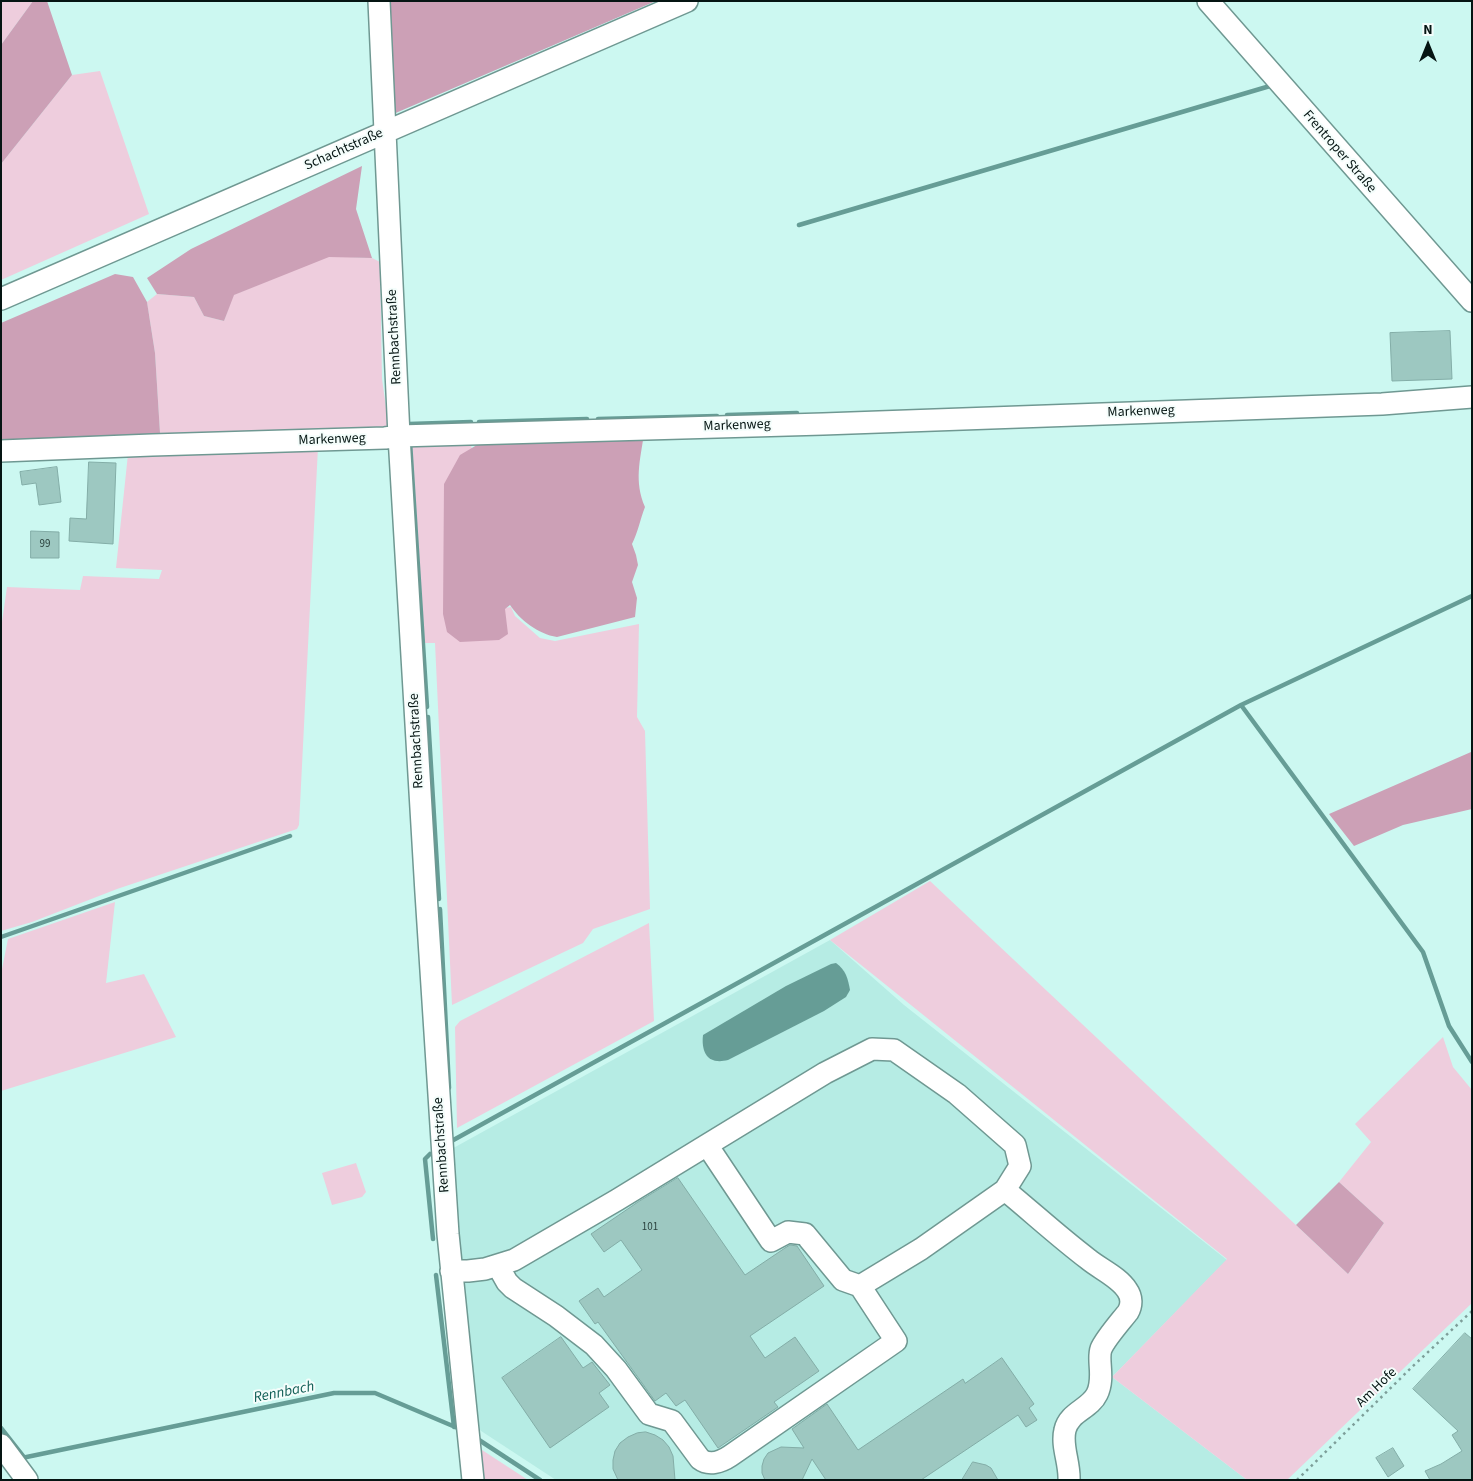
<!DOCTYPE html>
<meta charset="utf-8">
<style>
body{margin:0}
#map{position:relative;width:1473px;height:1481px;overflow:hidden;background:#ccf8f1;font-family:"Source Sans 3",sans-serif}
canvas{display:block}
.frame{position:absolute;inset:0;border:2px solid #051513;pointer-events:none}
.north{position:absolute;left:1403px;top:20px;width:50px;height:50px;-webkit-text-stroke:4px #f4fdfb;paint-order:stroke;rotate:0deg;font-size:14px;font-weight:700;line-height:20px;text-align:center;color:#051513}
.north::after{content:'';display:block;margin:auto;width:18px;height:22px;background:#051513;clip-path:polygon(50% 0,100% 100%,50% 72%,0 100%)}
</style>
<div id="map">
<canvas width="1473" height="1481"></canvas>
<div class="frame"></div>
<div class="north">N</div>
</div>
<script>
const context = document.querySelector('canvas').getContext('2d');
context.lineJoin = 'round';
function fillPath(path, color) { context.fillStyle = color; context.fill(path, 'evenodd'); }
function trace(path, color, width, dash) { context.strokeStyle = color; context.lineWidth = width; context.lineCap = dash ? 'butt' : 'round'; context.setLineDash(dash || []); context.stroke(path); }
function label(font, color, halo, rows, align = 'center') {
  context.font = font + ' "Source Sans 3",sans-serif'; context.lineWidth = 4; context.setLineDash([]); context.textBaseline = 'middle'; context.strokeStyle = halo; context.fillStyle = color; for (const [text, x, y, turn = 0] of rows) {
    context.save(); context.translate(x, y); context.rotate((+turn || 0) * Math.PI / 180); context.textAlign = isNaN(turn) ? turn : align; if (halo) context.strokeText(text, 0, 0); context.fillText(text, 0, 0); context.restore();
  }
}
const built = new Path2D(`
 M830 940 904 1005 1227 1260 1112 1377 1247 1480H556L475 1427 448 1151Z`);
const green = new Path2D(`
 M1 1H33L1 45Z
 M100 71 149 214 1 280V164L72 75Z
 M329 256 372 258 380 262 382 379 389 429 164 438 160 433 155 353 147 302 157 294 194 297 204 316 224 321 233 295Z
 M469 437 472 449 460 456 505 608 511 607 515 616 540 638 555 641 639 624 637 717 645 731 650 909 593 929 583 943 452 1005 435 643H417L408 441Z
 M318 447 299 825 297 829 117 889 32 922 1 931V629L7 587 80 590 83 576 159 579 162 570 116 568 128 454Z
 M930 881 1348 1274 1384 1223 1339 1182 1371 1142 1355 1124 1443 1037 1453 1067 1472 1090V1303L1287 1480H1247L1112 1377 1227 1259 830 940Z
 M115 902 106 983 144 974 176 1037 1 1091V974L8 939Z
 M649 923 654 1021 457 1128 455 1027 460 1021Z
 M356 1163 366 1192 362 1197 332 1205 322 1173Z
 M479 1448 528 1480H482Z`);
const forest = new Path2D(`
 M33 1H47L72 75 1 164V45Z
 M385 1H656L391 115Z
 M362 166 356 209 372 258 329 257 234 295 224 321 204 316 194 297 157 294 147 278 191 249Z
 M115 274 133 277 147 302 155 353 160 433 147 441H1V323Z
 M644 434C640 461 634 481 645 507 640 520 638 532 632 544L636 555 638 565 632 582 637 598 635 617 557 637C538 634 520 620 510 605L505 609 508 634 499 640 460 642 447 632 443 614 444 484 460 455 487 439Z
 M1471 752 1472 809 1403 825 1354 846 1329 814Z
 M1339 1182 1384 1223 1348 1274 1296 1225Z`);
const water = new Path2D(`
 M836 963C846 970 848 979 850 990L846 997 824 1011 728 1060C708 1065 701 1053 703 1035L786 986 831 964Z`);
const stream = new Path2D(`
 M799 225 1270 86
 M727 415 797 413
 M598 419 717 416
 M479 422 587 419
 M409 427V424L471 422
 M410 442 427 707
 M1241 705 1423 952 1449 1026 1472 1062
 M428 717 439 899
 M440 909 449 1088
 M1 937 290 836
 M448 1143 1241 705 1472 596
 M430 1154 425 1159 433 1239
 M436 1275 454 1427
 M1 1428 23 1456
 M476 1438 540 1480
 M17 1459 334 1393H375L460 1429`);
const building = new Path2D(`
 M1450 331 1452 379 1392 381 1390 333Z
 M89 462 116 463 113 544 69 541 70 518 86 519Z
 M57 467 61 502 39 505 36 483 22 485 20 472Z
 M31 531 59 532V558H31Z
 M678 1178 745 1275 785 1248 790 1245 797 1246 824 1286 750 1336 765 1358 795 1337 819 1371 774 1402 778 1407 718 1448 685 1400 676 1406 666 1393 655 1401 598 1322 595 1324 579 1301 598 1288 604 1297 642 1270 621 1240 604 1252 591 1234 638 1202Z
 M1465 1333 1472 1339V1480H1430L1425 1471 1441 1464 1462 1451 1452 1435 1458 1431 1413 1389Z
 M561 1337 583 1368 592 1362 610 1385 599 1393 609 1407 550 1448 502 1378Z
 M1002 1358 1034 1404 1029 1408 1037 1420 1026 1427 1018 1415 921 1480H826L812 1459 802 1480H765L762 1473V1466L764 1459 768 1453 781 1447 804 1448 792 1429 827 1404 858 1450 963 1379 965 1383Z
 M646 1432 655 1435 663 1440 669 1447 673 1456 675 1480H618L613 1469V1460L615 1451 620 1443 628 1437 637 1433Z
 M1393 1448 1404 1466 1388 1477 1376 1458Z
 M973 1462 986 1465 991 1468 998 1480H962Z`);
const path = new Path2D(`
 M1297 1480 1412 1367 1472 1311`);
const minor = new Path2D(`
 M379 1 399 436 426 893 448 1234 473 1480
 M1208 1 1472 301
 M1 299 687 1
 M1 451 152 445 385 438 399 436 823 424 1382 404 1472 397
 M1005 1190C1033 1213 1059 1237 1088 1259 1100 1269 1119 1277 1127 1290 1132 1297 1132 1305 1128 1312 1121 1321 1105 1339 1101 1349 1097 1360 1105 1378 1097 1394 1090 1409 1069 1412 1065 1430 1061 1446 1070 1463 1069 1480
 M498 1266 507 1282 513 1288 556 1316 594 1345 616 1369 649 1414 672 1421 700 1459C709 1466 721 1462 730 1456L896 1341 860 1286
 M451 1271H468L485 1269 514 1260 617 1200 707 1145 771 1241 788 1232 805 1234 843 1280 860 1286 921 1249 1005 1190 1020 1166 1015 1145 957 1094 894 1050 872 1049 825 1073 707 1145
 M1 1445 27 1480`);
const numberNames = [
 ["99",45,545],
 ["101",650,1228]
];
const streetNames = [
 ["Schachtstraße",344,150,-24],
 ["Frentroper Straße",1339,152,49],
 ["Rennbachstraße",395,337,-93],
 ["Markenweg",1141,412,-2],
 ["Markenweg",737,426,-2],
 ["Markenweg",332,440,-2],
 ["Rennbachstraße",417,741,-93],
 ["Rennbachstraße",442,1145,-94],
 ["Am Hofe",1377,1388,-44]
];
const waterNames = [
 ["Rennbach",284,1393,-11]
];
fillPath(built, '#b6ece4');
fillPath(green, '#eecddd');
fillPath(forest, '#cca0b6');
fillPath(water, '#669d96');
trace(stream, '#669d96', 4.5);
fillPath(building, '#9dc8c1');
trace(building, '#83ada7', 1);
trace(minor, '#6f9892', 24);
trace(path, '#7d9e99', 2.5, [2.5, 4]);
trace(minor, '#fff', 21);
label('11px', '#2b423e', null, numberNames);
label('14px', '#051513', '#f4fdfb', streetNames);
label('italic 15px', '#105e56', '#f4fdfb', waterNames);
</script>
